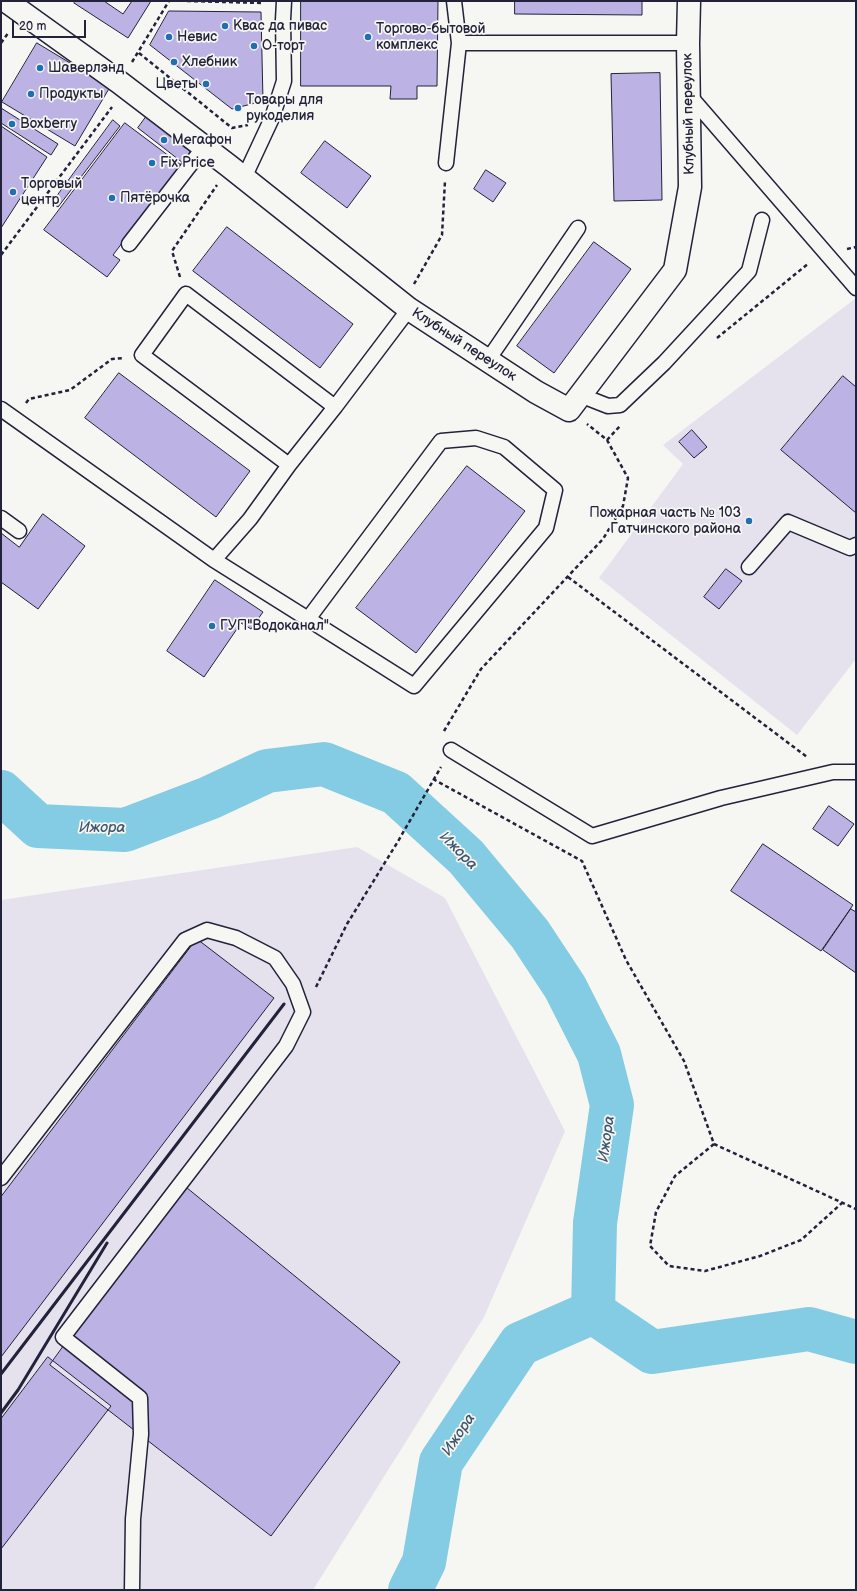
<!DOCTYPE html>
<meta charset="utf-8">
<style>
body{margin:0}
#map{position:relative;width:857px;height:1591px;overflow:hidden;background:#f6f6f2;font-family:"Balsamiq Sans",sans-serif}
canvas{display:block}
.frame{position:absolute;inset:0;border:2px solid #22223b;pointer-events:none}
.scale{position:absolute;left:12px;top:20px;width:74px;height:18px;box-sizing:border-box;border:2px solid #22223b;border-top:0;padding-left:5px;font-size:12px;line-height:14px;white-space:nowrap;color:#22223b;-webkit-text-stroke:3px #f6f6f2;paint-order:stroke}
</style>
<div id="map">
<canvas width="857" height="1591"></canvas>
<div class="frame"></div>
<div class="scale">20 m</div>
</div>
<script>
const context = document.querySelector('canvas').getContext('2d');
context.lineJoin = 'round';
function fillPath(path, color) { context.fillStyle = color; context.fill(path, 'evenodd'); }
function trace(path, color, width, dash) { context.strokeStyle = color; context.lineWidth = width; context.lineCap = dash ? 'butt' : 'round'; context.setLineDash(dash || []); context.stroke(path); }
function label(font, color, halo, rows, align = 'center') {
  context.font = font + ' "Balsamiq Sans",sans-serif'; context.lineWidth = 3.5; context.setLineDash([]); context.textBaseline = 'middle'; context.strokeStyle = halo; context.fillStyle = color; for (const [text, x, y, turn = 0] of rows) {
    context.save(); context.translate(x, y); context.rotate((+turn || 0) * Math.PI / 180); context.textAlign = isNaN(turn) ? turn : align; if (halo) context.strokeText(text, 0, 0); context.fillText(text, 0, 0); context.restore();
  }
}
const built = new Path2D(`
 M856 298V659L797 735 599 578 683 464 663 445Z
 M357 847 445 898 565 1131 484 1317 313 1590H1V900Z`);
const river = new Path2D(`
 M1 792 38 826 125 830 209 798 267 771 324 764 396 793 466 857 530 934 565 987 599 1054 612 1105 595 1223 593 1312
 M410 1590 424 1562 441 1462 520 1344 593 1312 652 1352 809 1329 856 1342`);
const building = new Path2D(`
 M76 1H104L123 14 132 1H151L128 38 74 3Z
 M301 1H438L437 86H417V99H390L391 86H301Z
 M515 1H642V15L515 14Z
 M169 11 261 12 263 101 232 109 150 45Z
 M37 43 110 87 75 146 2 102Z
 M660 73 662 200 614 201 611 74Z
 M1 108 58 144 51 155 1 123Z
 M146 117 191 152 183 163 138 128Z
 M113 120 120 126 58 207 52 203Z
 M125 123 181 165 113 255 120 260 107 277 44 230Z
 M1 126 47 157 1 228Z
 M325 141 371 176 347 208 301 173Z
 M486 170 506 183 493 202 474 189Z
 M227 227 353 324 320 368 193 271Z
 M594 242 631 269 554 373 517 346Z
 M119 373 250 471 216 517 85 418Z
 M843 376 856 387V513L781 450Z
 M692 430 707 447 694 458 679 442Z
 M467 466 525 511 416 653 356 608Z
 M43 514 85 546 38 609 1 582V533L19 547Z
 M726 569 742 581 719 609 704 597Z
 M215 580 263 612 251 629 241 623 204 677 167 651Z
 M829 806 854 824 838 846 813 829Z
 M763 844 853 905 821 951 731 891Z
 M851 909 856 912V973L823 950Z
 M197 939 274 998 1 1357V1197Z
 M181 1183 400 1362 271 1536 50 1365Z
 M48 1357 111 1406 1 1549V1419Z`);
const path = new Path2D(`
 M187 1 264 3
 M1 43 9 32
 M139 53 232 128 248 125
 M132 62 169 1
 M847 249 856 247
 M1 255 112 107
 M180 277 172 251 217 185
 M414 284 442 235 445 181
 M717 338 809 263
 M26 403 29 399 70 390 112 359 124 358
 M607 440 620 426
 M568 577 807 757
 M444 731 481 669 603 539 623 506 628 478 607 440 587 424
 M433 779 582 861 626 960 684 1061 714 1144 856 1209
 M316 987 347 924 397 843 441 767
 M714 1144 675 1176 656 1212 650 1246 669 1266 705 1271 760 1256 801 1240 842 1203`);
const lane = new Path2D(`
 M454 1 459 43H688
 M689 95 856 288
 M446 163 459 43
 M244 178 272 118 284 81 283 20 284 1
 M129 244 204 147
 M488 360 578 228
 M580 395 608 406 620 405 664 363 749 271 762 220
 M1 409 214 560 308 619 441 441 476 438 504 447 555 490 546 528 414 686 308 619
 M289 465 142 355 186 294 335 407
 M1 518 19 531
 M214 560 250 519 289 465 335 407 409 309
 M749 567 788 522 850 548 856 545
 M451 750 592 836 721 798 833 772H856
 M1 1178 185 940 207 930 236 938 275 958 293 984 303 1012 286 1046 63 1337 140 1398 141 1434 133 1519 132 1590`);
const street = new Path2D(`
 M9 3 119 82 229 166 409 309 536 392 569 410 675 270 690 187 688 43 689 1`);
const rail = new Path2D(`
 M1 1374 284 1004
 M1 1413 18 1390 107 1243`);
const markers = [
 [225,26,4,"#1f6fb2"],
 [169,37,4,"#1f6fb2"],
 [368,37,4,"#1f6fb2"],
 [254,46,4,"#1f6fb2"],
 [174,62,4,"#1f6fb2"],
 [40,68,4,"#1f6fb2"],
 [206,84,4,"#1f6fb2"],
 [31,94,4,"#1f6fb2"],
 [238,108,4,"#1f6fb2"],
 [12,124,4,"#1f6fb2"],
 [164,140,4,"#1f6fb2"],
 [152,163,4,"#1f6fb2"],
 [13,192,4,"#1f6fb2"],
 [112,198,4,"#1f6fb2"],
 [749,521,4,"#1f6fb2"],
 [212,626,4,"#1f6fb2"]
];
const poiNames = [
 ["Квас да пивас",233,26],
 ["Торгово-бытовой",376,29],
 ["комплекс",376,45],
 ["Невис",177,37],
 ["О-торт",262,46],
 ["Хлебник",182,62],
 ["Шаверлэнд",48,68],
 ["Цветы",198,84,"right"],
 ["Продукты",39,94],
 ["Товары для",246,100],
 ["рукоделия",246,116],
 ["Boxberry",20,124],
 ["Мегафон",172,140],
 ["Fix Price",160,163],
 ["Торговый",21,184],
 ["центр",21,200],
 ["Пятёрочка",120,198],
 ["Пожарная часть № 103",741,513,"right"],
 ["Гатчинского района",741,529,"right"],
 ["ГУП\"Водоканал\"",220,626]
];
const streetNames = [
 ["Клубный переулок",689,114,-91],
 ["Клубный переулок",464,345,33]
];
const waterNames = [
 ["Ижора",102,828],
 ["Ижора",458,851,45],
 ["Ижора",607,1139,-82],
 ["Ижора",459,1435,-56]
];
fillPath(built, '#e5e2ee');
trace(river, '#83cce3', 44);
fillPath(building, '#bcb3e4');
trace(building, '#22223b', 1);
trace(lane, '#22223b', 17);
trace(street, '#22223b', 25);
trace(path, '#22223b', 2.5, [4, 3]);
trace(lane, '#f6f6f2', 14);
trace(street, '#f6f6f2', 22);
trace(rail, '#22223b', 3);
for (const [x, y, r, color] of markers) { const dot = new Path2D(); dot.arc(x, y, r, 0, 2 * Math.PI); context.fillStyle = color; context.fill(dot); trace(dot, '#f6f6f2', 1.5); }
label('14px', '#22223b', '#f6f6f2', poiNames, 'left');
label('14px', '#22223b', '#f6f6f2', streetNames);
label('italic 15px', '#3f556d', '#f6f6f2', waterNames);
</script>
